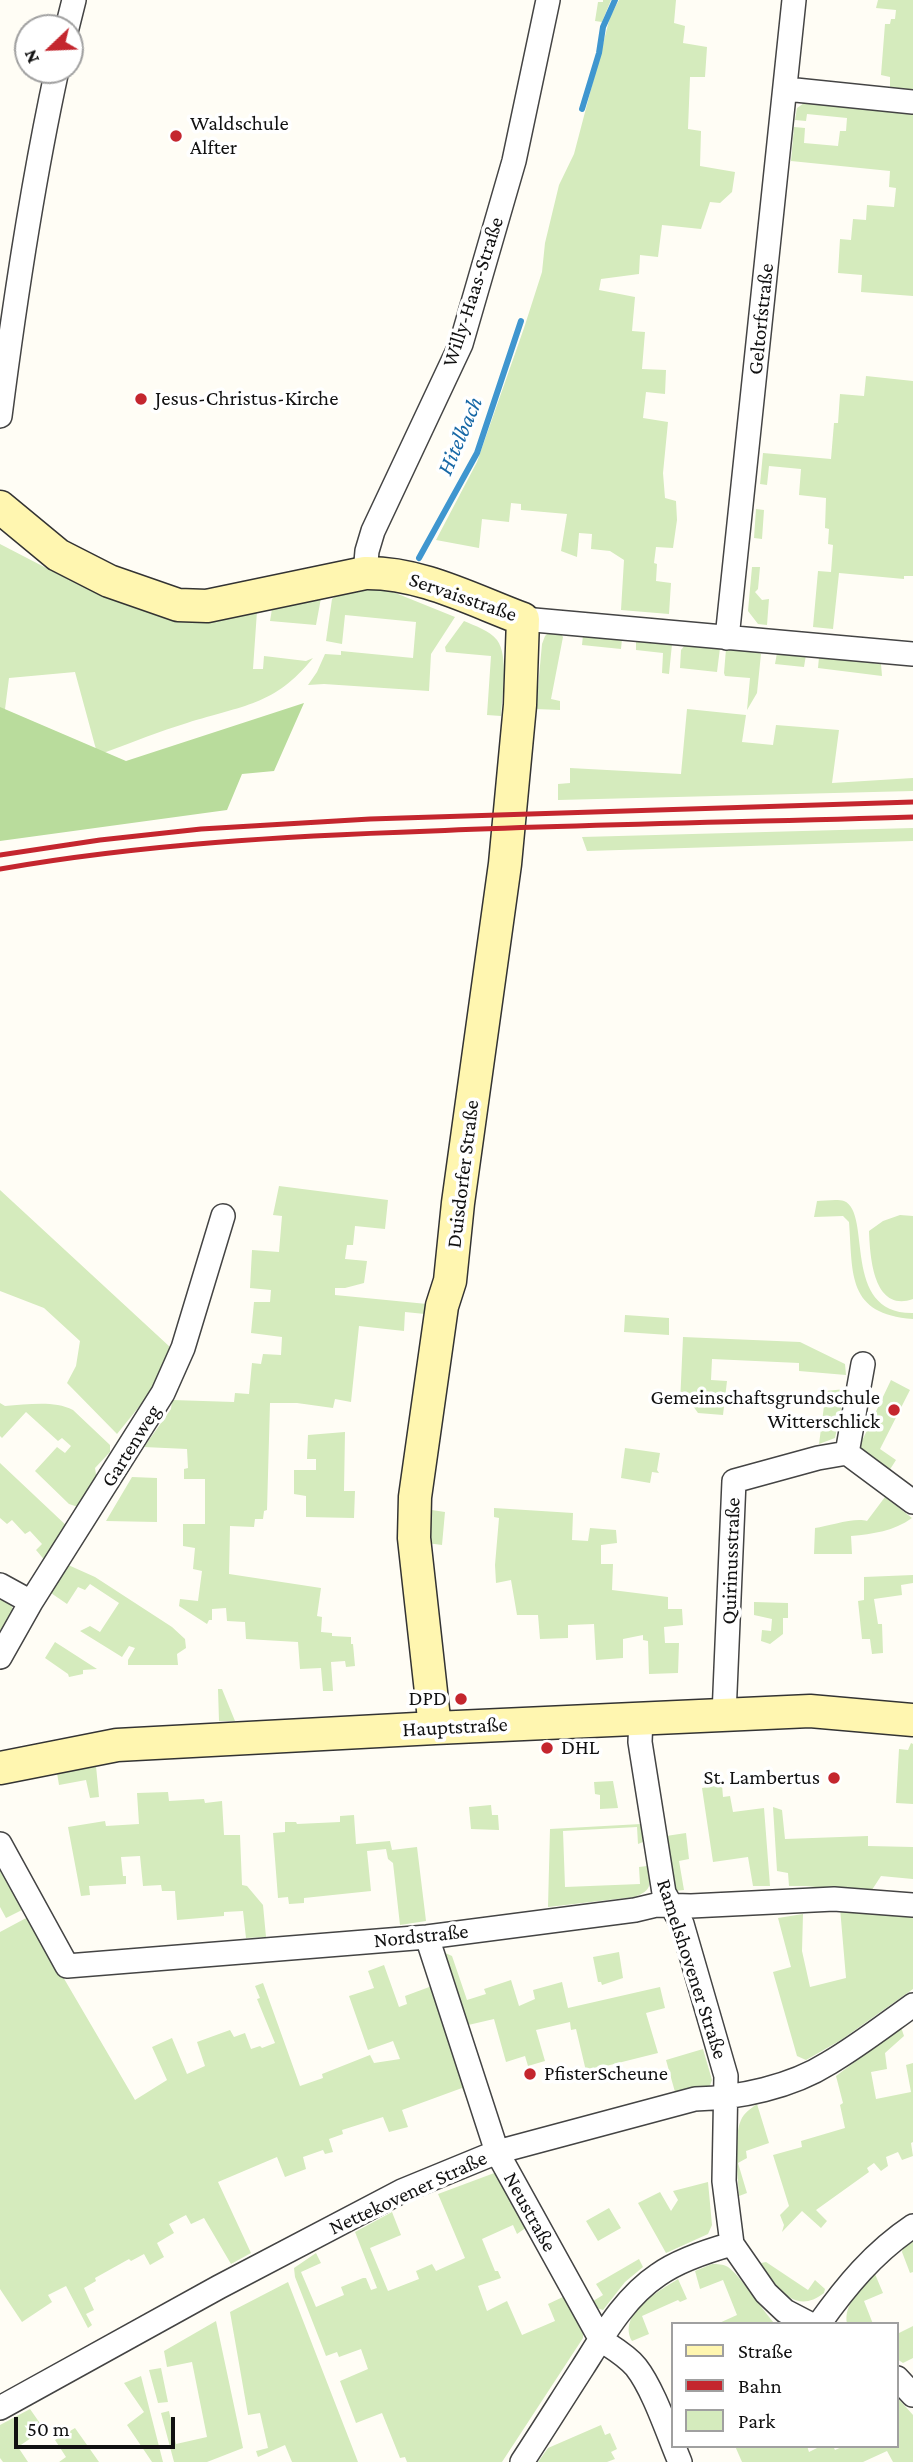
<!DOCTYPE html>
<meta charset="utf-8">
<style>
body{margin:0}
#map{position:relative;width:913px;height:2462px;overflow:hidden;background:#fffdf5;font-family:"Crimson Pro",serif}
canvas{display:block}
.legend{position:absolute;left:671px;top:2322px;width:228px;height:126px;box-sizing:border-box;background:#fff;border:2px solid #a0a0a0;margin:0;padding:9px 12px;list-style:none;font-size:21px;color:#111}
.legend li{display:flex;align-items:center;gap:14px;height:35px}
.legend b{width:35px;border:2px solid #a0a0a0}
.north{position:absolute;left:14px;top:14px;width:70px;height:70px;box-sizing:border-box;background:#fff;border:2px solid #a0a0a0;border-radius:50%;rotate:247deg;font-size:19px;font-weight:700;line-height:28px;text-align:center;color:#111}
.north::after{content:'';display:block;margin:auto;width:24px;height:32px;background:#c4262e;clip-path:polygon(50% 0,100% 100%,50% 72%,0 100%)}
.scale{position:absolute;left:14px;top:2417px;width:161px;height:32px;box-sizing:border-box;border:4px solid #111;border-top:0;padding-left:9px;font-size:21px;line-height:24px;white-space:nowrap;color:#111;-webkit-text-stroke:5px #fff;paint-order:stroke}
</style>
<div id="map">
<canvas width="913" height="2462"></canvas>
<ul class="legend">
<li><b style="height:9px;background:#fff6b0"></b>Straße</li>
<li><b style="height:9px;background:#c4262e"></b>Bahn</li>
<li><b style="height:19px;background:#d5ebbd"></b>Park</li>
</ul>
<div class="north">N</div>
<div class="scale">50 m</div>
</div>
<script>
const context = document.querySelector('canvas').getContext('2d');
context.lineJoin = 'round';
function fillPath(path, color) { context.fillStyle = color; context.fill(path, 'evenodd'); }
function trace(path, color, width, dash) { context.strokeStyle = color; context.lineWidth = width; context.lineCap = dash ? 'butt' : 'round'; context.setLineDash(dash || []); context.stroke(path); }
function label(font, color, halo, rows, align = 'center') {
  context.font = font + ' "Crimson Pro",serif'; context.lineWidth = 7; context.setLineDash([]); context.textBaseline = 'middle'; context.strokeStyle = halo; context.fillStyle = color; for (const [text, x, y, turn = 0] of rows) {
    context.save(); context.translate(x, y); context.rotate((+turn || 0) * Math.PI / 180); context.textAlign = isNaN(turn) ? turn : align; if (halo) context.strokeText(text, 0, 0); context.fillText(text, 0, 0); context.restore();
  }
}
const green = new Path2D(`
 M603 0H611L602 22 595 21 598 2H603Z
 M619 0H676L674 23 685 26 683 43 707 47 705 77H690L688 129 701 131 700 166 735 172 732 192 720 203 710 202 701 229 662 225 658 257 640 255 639 274 601 279 599 290 635 297 632 331 645 332 642 369 666 370 665 394 646 392 643 418 668 422 663 473 665 498 676 501 677 520 673 548 656 547 654 563 657 564 656 581 671 583 669 614 621 610 624 560 610 551 591 549 592 534 579 533 577 557 561 551 567 514 521 510V504L511 503 509 522 482 519 479 548 436 540 477 462 524 328 542 272 545 243 559 185 574 154 610 17Z
 M878 0H913V95L890 92V77L881 75 885 24H890L891 19H895L896 10 876 8Z
 M807 101 913 111V296L861 292 862 275 838 273 840 239 851 240 853 219 866 220 867 205 894 207 896 188 889 187 890 171 791 161 794 127 805 128 804 143 838 146 840 131H846L847 118 807 114 806 121 795 120 797 108Z
 M866 376 913 381V576H904V579L839 573 833 629 813 627 818 571 831 572 833 545 828 544 829 529 825 528 826 498 799 495 801 469 769 466 767 485 760 484 763 453 831 459 834 423H838L840 394 864 396Z
 M756 509 764 510 762 539 754 538Z
 M0 544 79 585 136 606 257 611 253 669H263L264 656 306 661 313 658C274 706 243 705 187 723 160 731 133 742 106 752L97 753 75 672 9 678 0 748Z
 M752 567H760L758 589 755 592 762 600 769 599 767 625 758 624 748 611Z
 M367 588 393 592 455 617 431 654 429 691 324 684 308 685 317 672 325 654 341 655V651L413 658 416 622 345 615 342 644 326 641 332 599 337 595Z
 M321 598 316 625 270 621 272 609Z
 M464 621C475 626 489 630 497 640 509 656 502 696 501 716L487 715 491 656 446 652 445 647Z
 M550 631 560 632 563 637 551 699 560 701V710L536 709 542 644 545 636Z
 M583 635 622 639 621 649 582 645Z
 M636 640 672 644 669 674 662 673 663 653 636 650Z
 M685 645 720 648 717 672 680 668 681 650Z
 M726 649 757 652 761 654 757 693 747 710 750 678 725 676 724 673Z
 M777 653 806 655 804 667 775 664Z
 M819 657 881 664 882 676 818 668Z
 M687 709 746 715 742 742 773 745 776 725 839 730 832 783 913 778V791L558 800V784L570 783V768L681 774Z
 M913 828V841L587 851 582 837Z
 M279 1186 388 1200 385 1229 355 1226 353 1245H347L345 1259 367 1261 364 1283 345 1288H335V1295L427 1304 425 1314 405 1312 404 1331 359 1326 351 1402 335 1399 333 1408 297 1403H270L267 1510 264 1511 263 1519H255L254 1527 230 1526 229 1574 321 1588 317 1616 322 1617 321 1632 332 1633V1636L351 1637V1644H353L355 1666 346 1667 345 1661 331 1662 333 1691H323L321 1668 300 1669 298 1642 246 1639 245 1622 227 1621 226 1608 212 1609V1620H209L207 1624 179 1606 180 1599 198 1601 202 1571 193 1569 195 1548 183 1546V1524H205V1479H184V1469L188 1468 187 1449 144 1447 171 1409 172 1400 234 1402 235 1393 249 1394 252 1363 261 1364 263 1354 281 1355 282 1337 251 1333 254 1302H270L271 1290 250 1288 252 1250 279 1252 282 1216 273 1215Z
 M0 1190 170 1347 151 1392 117 1434 67 1383 76 1366 80 1341 44 1308 0 1291Z
 M817 1201C824 1201 837 1199 844 1201 873 1213 840 1314 913 1313V1319C847 1314 853 1275 849 1222L843 1216 814 1217Z
 M900 1215 913 1216V1299C873 1313 870 1256 869 1231L883 1221Z
 M625 1315 669 1318V1335L624 1332Z
 M683 1337 800 1342 845 1364 846 1375 799 1371V1363L712 1359 711 1380 727 1381 723 1415 698 1413 693 1406 680 1404Z
 M891 1380 910 1390 880 1449 896 1460 889 1471 860 1449V1445Z
 M845 1389 835 1438 819 1444 826 1391Z
 M0 1403 5 1406C27 1405 53 1400 73 1410L110 1445V1452L95 1468 97 1481 78 1507 69 1504 35 1471 57 1447 65 1453 71 1446 62 1438 58 1441 26 1412 2 1438 0 1436Z
 M345 1432 344 1491H355L354 1518 306 1517V1496L294 1494V1470H316V1459H307L308 1435Z
 M625 1448 660 1453 657 1470 659 1473 652 1472 650 1483 621 1478Z
 M0 1463 69 1528 47 1563 36 1550 42 1544 30 1531 25 1534 12 1520 7 1524 0 1518Z
 M132 1477 157 1478V1522L106 1521Z
 M885 1497 912 1518C894 1531 873 1534 851 1536L852 1554H814L815 1528C829 1526 855 1517 867 1521Z
 M494 1508 573 1513 572 1540 588 1541 590 1528 616 1530 617 1543 601 1545V1564H613L612 1590 668 1597V1609H682L683 1625 664 1627 665 1643H679L678 1673 649 1674 648 1641 643 1640V1635L623 1639V1658L596 1660 594 1624 568 1625V1638L540 1639 538 1615H517L511 1580 496 1583 495 1565 499 1518 494 1517Z
 M425 1509 445 1512 442 1545 427 1543Z
 M66 1564 95 1577 172 1627 185 1639 186 1648 177 1654 178 1665H128V1660L135 1648 129 1646 122 1657 80 1631 90 1626 100 1632 119 1603 90 1584 85 1590 78 1587 67 1604 48 1591Z
 M913 1575V1583L901 1585 902 1595 874 1599 878 1624H882L883 1653 872 1654 870 1639H862L858 1601 864 1600V1577Z
 M0 1594 9 1600 14 1612 0 1637Z
 M754 1602 788 1603V1618H783V1634L770 1644 761 1641 762 1630 771 1631 772 1619 754 1615Z
 M55 1642 97 1669 83 1670V1674L69 1677 68 1674 45 1658Z
 M218 1689H222L235 1721H219Z
 M911 1743 913 1744V1804L896 1803 899 1749 908 1750Z
 M96 1766 99 1797 90 1798 86 1780 59 1785 57 1773Z
 M613 1781 618 1808 600 1809V1795L595 1794 594 1782Z
 M722 1785 723 1797 730 1796 733 1812 764 1808 770 1886H753L748 1857 713 1862 702 1788Z
 M168 1792 169 1801 204 1799 205 1803 222 1801 224 1835H240L242 1885 247 1886 263 1905 266 1937 246 1938 243 1911 224 1912V1916L177 1920 175 1891H162L161 1885 143 1886 140 1856 121 1857 123 1876H126V1884L89 1886 90 1895 81 1896 68 1827 105 1821 106 1826 139 1824 137 1793Z
 M491 1805 492 1815H498L499 1830 471 1829 469 1807Z
 M773 1807 782 1810 785 1839 868 1836V1846L913 1847V1879L881 1876 870 1893 806 1886H789L788 1873 777 1871Z
 M354 1815 356 1844 390 1841 392 1850 417 1847 426 1921 400 1925 393 1863 388 1859 386 1849 367 1851 371 1891 304 1898V1903L289 1904 288 1897 278 1898 273 1833 285 1832V1822H296L297 1824 340 1822V1816Z
 M641 1824 643 1842 638 1844 637 1827 563 1831 565 1887 640 1884 639 1867 647 1866C650 1884 654 1890 634 1897L548 1907 550 1829Z
 M686 1833 689 1859 679 1861 684 1890 675 1891 666 1836Z
 M0 1868 24 1909 6 1918 0 1907Z
 M840 1908 913 1915V1989L841 2040 806 2060 797 2056 773 1972 791 1967 778 1918 803 1914 802 1951 810 1987 846 1978Z
 M28 1917 135 2100 167 2080 152 2047 172 2038 187 2074 205 2066 197 2042 230 2030 234 2037 245 2033 251 2049 260 2046 262 2048 275 2043 257 1999 260 1998 255 1986 263 1983 300 2086 323 2078 322 2074 370 2055 374 2063 400 2059 393 2041 368 2050 349 1996 374 1988 368 1971 384 1965 399 2007 407 2004 405 1996 432 1986 470 2096 466 2097 462 2088 402 2110 408 2127 389 2132 383 2117 342 2130 343 2134 329 2139 333 2152 325 2154 323 2150 303 2157 306 2169 285 2177 277 2157 218 2182 251 2253 231 2264 204 2218 191 2224 186 2215 169 2224 174 2233 157 2243 164 2257 150 2265 144 2254 131 2261 129 2259 95 2278 96 2281 84 2288 94 2310 86 2314 92 2325 88 2328 66 2286 48 2295 52 2302 22 2322 0 2289V1932Z
 M441 1951 452 1956 467 2000 486 1994 484 1989 511 1980 519 2006 535 1999 533 1990 562 1982 568 2008 660 1987 665 2008 646 2013 658 2053 586 2071 576 2029 571 2030 570 2022 536 2030 545 2061 528 2066 525 2056 506 2062 494 2019 464 2026Z
 M619 1952 623 1978 602 1985 601 1982H598L593 1957Z
 M901 2027 904 2036 885 2053 887 2069 871 2072 876 2099 911 2092 906 2065 913 2063V2142L911 2143 913 2156 902 2160 898 2152 886 2157 888 2166 881 2171 874 2163 867 2168 869 2172 816 2210 827 2221 821 2228 802 2211 782 2232 784 2225 780 2215 789 2206 773 2155 802 2147 801 2141 845 2128 840 2105 843 2103 836 2076Z
 M703 2049 712 2080 709 2088 675 2092 666 2060Z
 M757 2104 769 2143 746 2151 747 2158 738 2163 747 2193 739 2196C738 2176 733 2138 741 2120 744 2113 750 2109 757 2104Z
 M497 2172 527 2227 517 2234 513 2225 482 2239 495 2271H498L501 2278 478 2286 487 2311 507 2301 522 2335 555 2321 548 2304 565 2296 583 2330V2338L502 2462H407L405 2457 400 2458 382 2413 356 2423 340 2381 368 2369 361 2349 339 2357 337 2352 326 2356 295 2277 294 2268 316 2253 321 2263 301 2272 316 2307 344 2295 341 2287 363 2278H366L371 2290 377 2288 355 2232 392 2212 401 2235 370 2248 388 2291 419 2279 416 2271 432 2264 436 2271 465 2258 438 2194Z
 M708 2182 712 2225 708 2234 666 2253 638 2203 660 2192 671 2211 678 2200 673 2191Z
 M609 2208 621 2228 598 2241 586 2221Z
 M913 2242V2272L910 2273 902 2252 903 2247Z
 M639 2259 643 2267 625 2282 603 2310 591 2306 590 2303 603 2295 596 2284Z
 M766 2262 808 2290 815 2280 825 2289 824 2293C795 2316 776 2287 761 2263Z
 M712 2264C717 2264 723 2264 728 2267 739 2274 763 2311 775 2324H717L737 2315 723 2280 700 2289 695 2271Z
 M875 2274 883 2293 864 2301 873 2324H847C843 2303 862 2288 875 2274Z
 M678 2279 687 2299 680 2302 678 2300 642 2316 649 2334 632 2341C617 2314 659 2291 678 2279Z
 M288 2282 358 2462H292L285 2445 258 2457 256 2451 268 2448 260 2413 248 2415 230 2312Z
 M216 2321 243 2448 207 2462H174L161 2413 169 2411 176 2444 207 2437 192 2362 167 2367 164 2351Z
 M913 2326V2358L903 2363 897 2359V2334Z
 M161 2368 168 2402 158 2403 149 2370Z
 M141 2376 163 2462H152L127 2425 144 2412 124 2383Z
 M897 2397 913 2415V2462H893L887 2451 863 2462H742L735 2446H807L809 2452 821 2446H833L835 2450 844 2446H897Z
 M30 2409 44 2429 18 2447 28 2462H3L0 2458V2425Z
 M601 2425 605 2435 610 2433 617 2449 611 2452 615 2459 607 2462H538L548 2448Z
 M75 2428 99 2462H59L66 2457 55 2440Z`);
const forest = new Path2D(`
 M304 703 274 771 242 774 227 810 0 841V707L126 761Z`);
const stream = new Path2D(`
 M582 109 599 53 603 27 615 0
 M419 558 477 453 521 321`);
const street = new Path2D(`
 M67 28 74 0
 M786 89 913 102
 M0 416C15 299 32 185 57 70
 M365 573 367 551 373 531 461 344 514 161 548 0
 M523 619 913 654
 M727 638 794 0
 M847 1453 863 1364
 M0 1585 31 1602
 M0 1657 31 1602 163 1393 183 1348 223 1216
 M724 1715 734 1481 818 1458 847 1453 913 1502
 M641 1717 640 1742 664 1893 682 1924 726 2076 724 2181 732 2244 766 2293 785 2311 810 2324
 M0 1844 67 1966 427 1937 635 1910 656 1905 691 1906 834 1899 913 1905
 M427 1937 497 2152 601 2340C613 2348 626 2355 636 2367 654 2390 668 2434 680 2462
 M819 2324C846 2286 874 2252 913 2226
 M897 2378 913 2395
 M0 2408 219 2287 402 2191 497 2152 695 2099C739 2098 791 2087 829 2063 858 2046 885 2025 913 2005
 M522 2462C543 2430 563 2398 583 2367 604 2334 625 2297 658 2275 679 2260 707 2251 732 2244`);
const secondary = new Path2D(`
 M0 507 58 555 109 581 178 605 207 606 365 573C420 572 472 600 523 619L520 705 505 864 458 1203 450 1281 442 1306 415 1497 414 1538 435 1728
 M0 1768 117 1745 435 1728 810 1711 913 1720`);
const rail = new Path2D(`
 M0 855 100 840 201 829 370 819 913 802
 M0 869C143 844 287 836 432 831 592 824 753 822 913 817`);
const markers = [
 [176,136,7,"#c4262e"],
 [141,399,7,"#c4262e"],
 [894,1410,7,"#c4262e"],
 [461,1699,7,"#c4262e"],
 [547,1748,7,"#c4262e"],
 [834,1778,7,"#c4262e"],
 [530,2074,7,"#c4262e"]
];
const poiNames = [
 ["Waldschule",190,124],
 ["Alfter",190,148],
 ["Jesus-Christus-Kirche",155,399],
 ["Gemeinschaftsgrundschule",880,1398,"right"],
 ["Witterschlick",880,1422,"right"],
 ["DPD",447,1699,"right"],
 ["DHL",561,1748],
 ["St. Lambertus",820,1778,"right"],
 ["PfisterScheune",544,2074]
];
const streetNames = [
 ["Willy-Haas-Straße",473,292,-72],
 ["Geltorfstraße",761,319,-84],
 ["Servaisstraße",463,597,19],
 ["Duisdorfer Straße",463,1174,-83],
 ["Gartenweg",131,1446,-58],
 ["Quirinusstraße",731,1561,-88],
 ["Hauptstraße",455,1727,-3],
 ["Nordstraße",421,1936,-6],
 ["Ramelshovener Straße",692,1969,72],
 ["Nettekovener Straße",408,2193,-25],
 ["Neustraße",530,2212,61]
];
const waterNames = [
 ["Hitelbach",460,436,-67]
];
fillPath(green, '#d5ebbd');
fillPath(forest, '#b9dc9c');
trace(stream, '#3f96cf', 6);
trace(street, '#444', 26);
trace(secondary, '#333', 35);
trace(street, '#fff', 23);
trace(secondary, '#fff6b0', 32);
trace(rail, '#c4262e', 5);
for (const [x, y, r, color] of markers) { const dot = new Path2D(); dot.arc(x, y, r, 0, 2 * Math.PI); context.fillStyle = color; context.fill(dot); trace(dot, '#fff', 2.5); }
label('21px', '#111', '#fff', poiNames, 'left');
label('21px', '#111', '#fff', streetNames);
label('italic 23px', '#1768a6', '#fff', waterNames);
</script>
